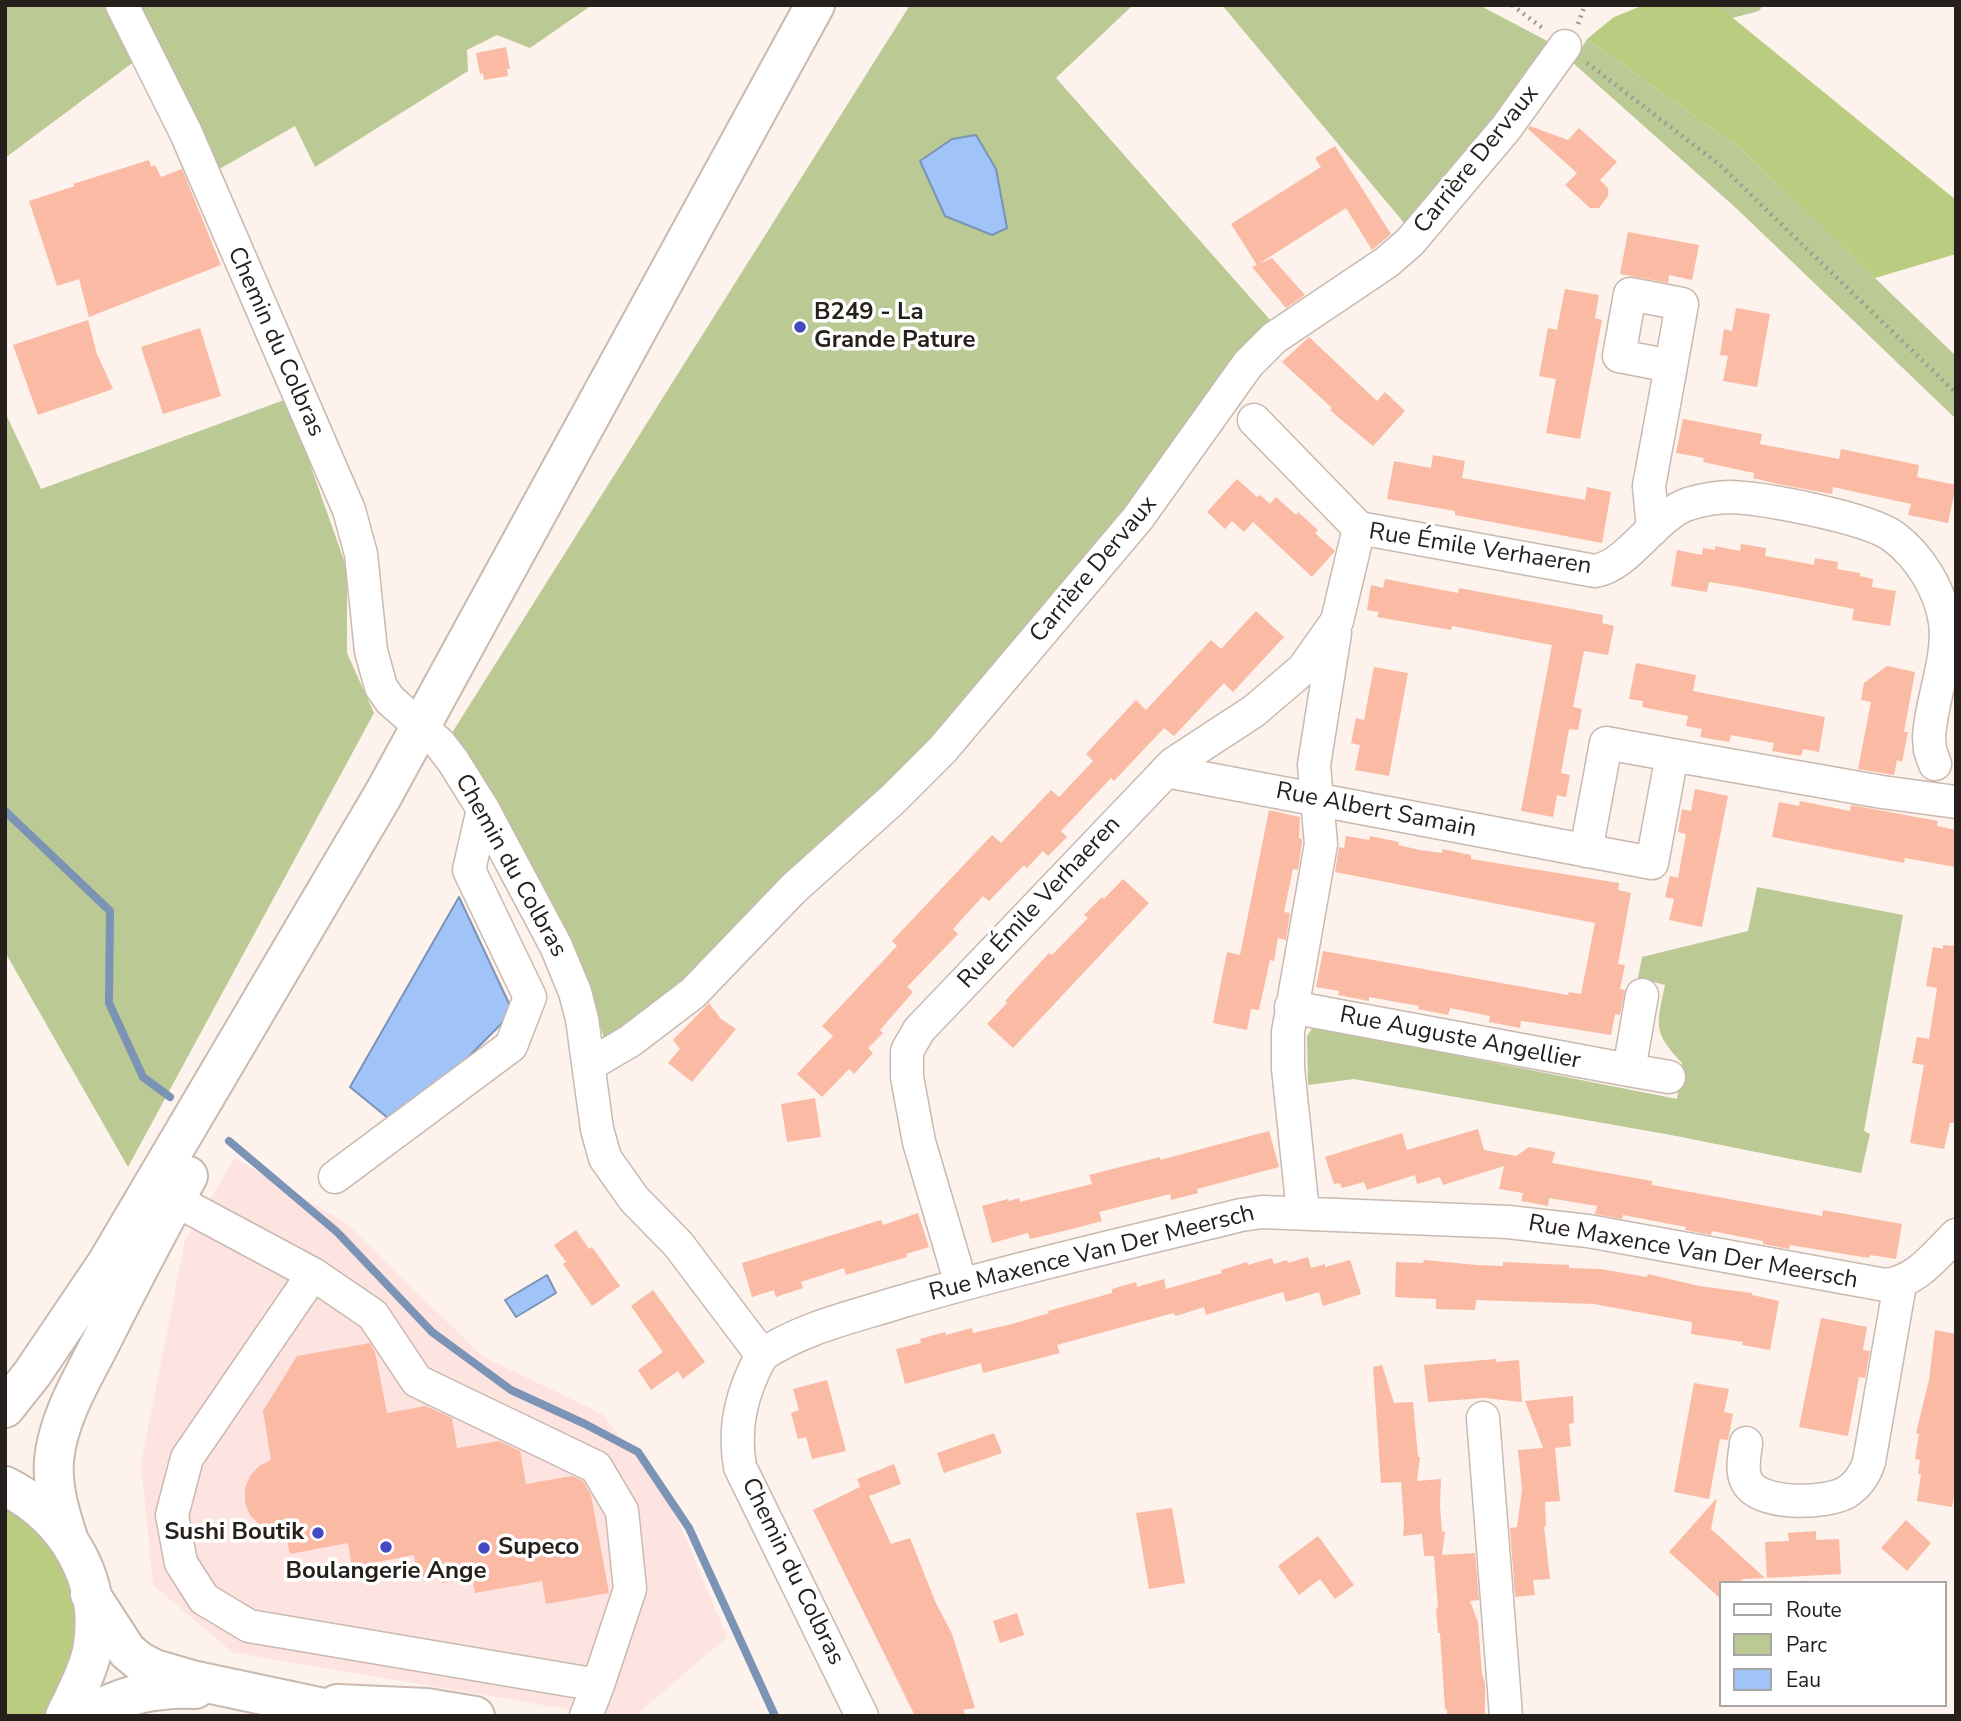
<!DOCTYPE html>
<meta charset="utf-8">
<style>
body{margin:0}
#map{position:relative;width:1961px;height:1721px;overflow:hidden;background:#fdf2ec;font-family:"Nunito Sans",sans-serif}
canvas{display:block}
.frame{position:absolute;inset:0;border:7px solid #26201c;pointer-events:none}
.legend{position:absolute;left:1719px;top:1581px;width:228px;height:126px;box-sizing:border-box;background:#fff;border:2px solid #a8a6a4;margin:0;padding:9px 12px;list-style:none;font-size:21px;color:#26201c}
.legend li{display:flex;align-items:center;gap:14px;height:35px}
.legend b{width:35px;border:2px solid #a8a6a4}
</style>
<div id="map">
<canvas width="1961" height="1721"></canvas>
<div class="frame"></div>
<ul class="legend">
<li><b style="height:9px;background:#fff"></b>Route</li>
<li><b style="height:19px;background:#bbc995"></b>Parc</li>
<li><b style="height:19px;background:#a0c4f7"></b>Eau</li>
</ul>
</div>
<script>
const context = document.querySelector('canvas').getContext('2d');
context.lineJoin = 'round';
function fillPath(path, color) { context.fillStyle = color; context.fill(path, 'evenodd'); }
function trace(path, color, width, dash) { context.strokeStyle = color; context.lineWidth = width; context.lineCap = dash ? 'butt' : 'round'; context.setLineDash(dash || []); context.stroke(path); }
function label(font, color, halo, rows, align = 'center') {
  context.font = font + ' "Nunito Sans",sans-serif'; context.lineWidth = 7; context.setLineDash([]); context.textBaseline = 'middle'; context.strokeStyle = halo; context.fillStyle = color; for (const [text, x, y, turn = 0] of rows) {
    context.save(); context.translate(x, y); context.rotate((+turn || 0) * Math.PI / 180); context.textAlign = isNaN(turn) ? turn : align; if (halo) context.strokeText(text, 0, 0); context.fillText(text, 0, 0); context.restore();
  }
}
const commercial = new Path2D(`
 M235 1158 347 1224 482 1356 602 1414 669 1498 727 1637 635 1716H607L232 1652 153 1585 141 1464 185 1240Z`);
const green = new Path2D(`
 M5 5H105L135 61 5 158Z
 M131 5H592L530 48 497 35 467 50 468 71 315 167 295 126 216 171Z
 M910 5H1133L1056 78 1271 321 1155 477 898 777 706 965 605 1042 583 966 514 837 450 736Z
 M1222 5H1479L1551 43 1410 230Z
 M1717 5H1763L1759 11 1732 18Z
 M1587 39 1741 149 1956 356V419L1736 208 1573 63Z
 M287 399 347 569V653L374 713 128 1167 5 952V412L41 489Z
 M1757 887 1903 915 1864 1131 1870 1134 1861 1173 1671 1135 1354 1079 1308 1085 1307 1036 1313 1027 1677 1099 1682 1063C1653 1032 1656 1026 1665 985L1638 978 1642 957 1748 931Z`);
const forest = new Path2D(`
 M1644 5H1717L1956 200V254L1875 278 1741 149 1587 39 1614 17Z
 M5 1503 54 1547 77 1605 75 1650 48 1716H5Z`);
const water = new Path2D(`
 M976 135 996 169 1007 228 992 235 945 216 920 161 952 139Z
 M459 897 513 1012 399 1127 350 1087Z
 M547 1275 556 1293 516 1317 505 1300Z`);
const stream = new Path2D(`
 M5 811 110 911 109 1003 143 1077 170 1097
 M229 1141 337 1232 432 1332 511 1390 585 1424 638 1452 689 1528 775 1716`);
const building = new Path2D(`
 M506 47 510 69H507L508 76 484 80 483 73 480 74 476 53Z
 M1530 126 1568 140 1579 128 1617 162 1600 180 1608 188V196L1599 208H1590L1565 185 1577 173 1528 129Z
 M1335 146 1391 234 1372 250 1346 208 1257 265 1231 224 1321 167 1315 158Z
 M149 160 151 167 155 165 161 177 182 169 221 265 89 317 79 279 57 286 29 201 75 186 73 184Z
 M1628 232 1699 245 1692 280 1669 275 1668 283 1620 274Z
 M1272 258 1305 295 1286 308 1252 267Z
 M1565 289 1599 295 1595 318 1602 320 1580 439 1546 433 1556 379 1539 376 1548 328 1557 330Z
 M1736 308 1770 314 1757 387 1723 381 1728 356 1720 355 1724 329 1732 331Z
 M88 320 97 354 113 389 38 415 13 345Z
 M200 328 221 396 163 414 141 347Z
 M1309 337 1377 401 1385 392 1405 411 1373 446 1338 417 1330 410 1332 408 1282 362Z
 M1683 419 1762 434 1760 444 1839 459 1841 449 1919 465 1917 477 1956 485 1948 523 1908 515 1911 504 1833 487 1832 494 1778 484 1753 478 1754 473 1703 462 1704 458 1676 453Z
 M1433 455 1465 461 1462 478 1585 500 1587 487 1611 492 1602 543 1455 515V511L1387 499 1394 461 1431 468Z
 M1237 479 1257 497 1260 495 1270 504 1276 497 1296 515 1298 512 1318 530 1315 533 1335 551 1312 577 1253 522 1244 532 1232 521 1225 529 1207 512Z
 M1741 544 1766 548 1765 556 1788 560 1814 565 1815 558 1838 562 1837 569 1860 573V576L1873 579 1872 587 1896 591 1890 626 1852 620 1854 609 1746 588 1709 582 1707 592 1671 586 1677 550 1702 555 1703 548 1715 550V546L1740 551Z
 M1385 579 1458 593 1459 588 1603 615 1602 623 1614 626 1608 655 1584 651 1573 707 1582 709 1578 730 1569 729 1561 773 1570 775 1566 797 1557 795 1553 817 1521 811 1552 645 1452 626 1451 630 1377 617 1379 612 1367 610 1371 585 1383 588Z
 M1256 611 1284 637 1233 692 1224 683 1174 736 1164 728 1114 781 1111 778 1061 831 1067 837 1048 856 1043 851 1027 868 1024 865 989 901 983 896 953 929 958 934 907 987 913 992 880 1030 883 1033 868 1048 873 1053 854 1074 849 1069 822 1097 797 1074 833 1036 822 1026 897 946 892 941 992 835 1001 843 1051 790 1059 797 1093 761 1086 754 1136 700 1146 710 1211 640 1221 649Z
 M1636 663 1696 675 1693 691 1825 717 1819 752 1803 749 1801 756 1772 751 1774 743 1731 735 1729 742 1700 737 1702 729 1686 726 1688 716 1642 707 1643 701 1629 699Z
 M1887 666 1915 672 1904 732H1908L1902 762 1897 760 1894 775 1858 769 1871 702 1861 700 1864 683Z
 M1374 667 1408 673 1389 776 1355 770 1360 745 1351 743 1356 718 1364 720Z
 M1695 789 1728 796 1702 927 1669 920 1674 899 1665 897 1670 876 1678 878 1686 834 1678 832 1682 809 1691 811Z
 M1800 801 1850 811 1851 805 1938 821 1937 826 1956 830V867L1905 858 1904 863 1772 837 1779 802 1799 806Z
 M1269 810 1300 817 1299 838 1302 839V843L1298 870 1293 869 1284 912 1290 913 1286 940 1278 938 1274 961 1270 960 1259 1010 1251 1009 1247 1030 1213 1023 1227 952 1240 955Z
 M1346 836 1369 840 1370 836 1399 842 1398 845 1420 850 1442 853V849L1471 855V859L1619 883 1618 890 1631 893 1618 964 1625 965 1620 989 1625 990 1620 1015 1615 1014 1611 1035 1536 1023 1521 1021 1520 1028 1489 1022 1490 1016 1450 1008 1448 1015 1418 1009 1419 1006 1369 997V1001L1338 995 1339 991 1316 987 1323 951 1568 995 1569 992 1581 994 1595 923 1335 872 1339 847 1344 848Z
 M1123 879 1149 903 1013 1048 987 1024 1007 1003 1005 1001 1049 953 1052 955 1088 918 1084 915 1102 897 1104 899Z
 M1943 945 1956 946V1109L1954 1123H1950L1944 1149 1910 1143 1924 1065 1912 1063 1917 1037 1929 1039 1937 988 1926 986 1933 947 1943 949Z
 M709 1003 721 1019 736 1029 692 1082 668 1063 680 1049 673 1040Z
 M815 1098 821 1137 787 1142 781 1104Z
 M1478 1129 1484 1150 1516 1156 1529 1147 1555 1152 1552 1163 1652 1181V1185L1822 1216 1823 1210 1902 1224 1896 1259 1870 1255 1869 1258 1790 1245 1789 1249 1763 1244V1241L1712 1231 1711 1235 1685 1230 1686 1227 1623 1215 1622 1219 1595 1214 1597 1206 1549 1198 1548 1206 1521 1201 1523 1193 1499 1189 1504 1166 1443 1185 1440 1177 1417 1184 1415 1175 1367 1190 1364 1182 1342 1188 1340 1183 1334 1184 1325 1157 1402 1133 1407 1150Z
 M1269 1131 1279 1167 1197 1189 1198 1193 1171 1200 1170 1194 1099 1212 1102 1221 1076 1228 1030 1239 1028 1233 992 1243 982 1206 1008 1199 1009 1201 1019 1198 1020 1202 1055 1193 1092 1184 1089 1175 1160 1157V1160Z
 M918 1213 929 1247 906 1254 907 1257 846 1275 844 1268 801 1282 803 1288 776 1297 774 1290 752 1297 742 1263 881 1220 883 1225Z
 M576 1230 589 1249 592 1247 620 1286 592 1306 563 1264 566 1262 554 1245Z
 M1308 1257 1311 1268 1325 1264V1267L1350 1260 1361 1294 1323 1306 1319 1292 1286 1302 1283 1292 1206 1315 1204 1307 1176 1316 1173 1313 1057 1345 1060 1353 983 1373 981 1363 905 1384 896 1349 921 1343 920 1339 945 1332 946 1335 972 1328 973 1333 1012 1324 1049 1313 1048 1311 1112 1293V1289L1136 1282 1137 1287 1164 1279 1166 1289 1222 1273 1221 1270 1247 1262 1248 1265 1272 1258 1274 1264 1287 1260 1288 1263Z
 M1424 1260 1477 1265 1503 1266V1262L1569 1265V1268L1600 1269 1647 1277 1648 1274 1699 1286 1752 1293V1295L1779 1301 1770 1350 1742 1345 1743 1342 1691 1334 1692 1322 1594 1304 1476 1300 1475 1310 1436 1309V1299L1395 1297 1396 1262 1423 1263Z
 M653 1290 705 1362 683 1379 678 1371 651 1390 638 1370 663 1352 631 1306Z
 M1821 1318 1867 1327 1863 1350 1870 1351 1865 1378 1859 1377 1848 1436 1799 1427Z
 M1935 1330 1956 1334V1487L1952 1507 1917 1501 1921 1474H1918L1920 1460 1915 1459 1919 1434 1916 1433 1929 1380Z
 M370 1343 375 1352 387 1413 426 1406 452 1418 457 1448 499 1441 520 1451 526 1484 572 1476 583 1481 591 1495 609 1593 546 1604 542 1581 475 1593 472 1579 442 1583 440 1575 418 1579 414 1555 352 1567 348 1543 290 1554 285 1531H272L260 1525 250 1515 245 1503V1488L250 1476 259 1466 271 1460 263 1411 297 1356Z
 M1496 1359V1362L1519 1360 1522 1402 1485 1398 1428 1402 1424 1365Z
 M1382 1365 1394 1403 1413 1402 1418 1457H1420L1417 1481 1441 1479 1440 1506 1442 1532 1445 1531 1442 1555 1475 1553 1479 1600 1470 1601 1478 1622 1482 1674 1485 1683V1716H1447V1709H1445L1440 1633H1438L1436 1609 1438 1608 1434 1556H1424L1422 1534 1403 1536 1404 1523 1401 1482 1381 1483 1373 1367Z
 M827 1380 846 1451 812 1459 806 1437 798 1439 791 1413 799 1410 793 1389Z
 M1694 1383 1729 1389 1724 1412 1733 1414 1728 1440 1720 1439 1709 1499 1674 1492Z
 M1573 1396 1574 1423 1569 1424 1571 1446 1555 1448 1560 1501 1545 1502 1546 1526H1544L1550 1579 1533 1580 1535 1595 1515 1597 1510 1528 1517 1527 1522 1490 1518 1450 1543 1448 1525 1401Z
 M994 1433 1002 1453 944 1473 937 1453Z
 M894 1464 901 1484 869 1496 891 1544 910 1538 935 1601 952 1634 975 1708 963 1710 966 1716H915L813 1510 860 1487 857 1479Z
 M1717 1498 1711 1529 1765 1578 1743 1579 1739 1583H1721V1599L1669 1552Z
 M1172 1508 1185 1583 1149 1589 1136 1513Z
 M1906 1520 1931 1543 1907 1571 1881 1548Z
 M1816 1531V1540L1839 1539 1841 1574 1767 1578 1765 1542 1789 1541 1788 1533Z
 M1318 1536 1354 1585 1335 1599 1320 1579 1299 1595 1278 1566Z
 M1017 1613 1024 1635 1000 1643 993 1621Z`);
const path = new Path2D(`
 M1512 5 1545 30
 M1578 24 1585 5
 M1587 63 1720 165 1956 393`);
const minor = new Path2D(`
 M122 5 186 133 349 510 361 554 371 651 381 687 390 700 440 744 453 761 483 809 556 946 575 992 582 1019 597 1129 605 1158 634 1199 678 1244 762 1355C742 1391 733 1426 740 1467L862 1716
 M1630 294 1682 304 1671 366 1619 356Z
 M1254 420 1359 528
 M1653 529 1649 486 1671 366
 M1672 755 1882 792 1956 802
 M1166 771C1328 801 1490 833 1652 863L1672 755 1606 743 1586 851
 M1642 995 1629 1070 1669 1077
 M1291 1007 1629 1070
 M589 1065 630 1041 693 993 793 889 892 800 943 749 1138 518 1248 364 1274 338 1387 262 1410 242 1506 128 1565 46
 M335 1177 511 1046 530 997 469 870 483 809
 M175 1200 313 1274 187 1458 172 1515 181 1563 204 1599 249 1626 598 1685
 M1303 1212 1288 1068V1032L1321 844 1314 765 1335 633
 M313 1274 373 1315 417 1381 596 1467 622 1511 630 1589 598 1685 586 1716
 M961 1284 919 1142 907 1077V1051L919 1030 1173 764 1254 711 1303 669 1337 621 1359 528 1595 571C1628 566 1654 516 1688 504 1702 500 1716 497 1730 497 1764 498 1869 518 1894 537 1920 557 1940 589 1945 622 1950 658 1931 700 1929 737L1930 750 1935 764
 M762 1355C804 1327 853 1317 900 1302 1013 1269 1127 1243 1241 1215L1262 1212 1508 1222 1588 1231 1885 1285C1916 1282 1935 1256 1956 1235
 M1483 1418 1506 1716
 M1746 1443C1745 1454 1741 1469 1746 1480 1757 1507 1827 1504 1847 1492 1859 1484 1865 1474 1869 1462L1900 1284`);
const major = new Path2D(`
 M5 1408 32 1374 107 1263 383 795 815 5
 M5 1486C67 1517 105 1581 92 1651 87 1674 75 1695 65 1716
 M68 1538C60 1513 52 1488 54 1460 58 1418 82 1379 101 1342 129 1286 158 1231 188 1176
 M90 1594 127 1651 139 1661 154 1669 192 1680 362 1716
 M337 1704 427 1708 475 1716
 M88 1716C119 1695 158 1687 195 1689`);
const markers = [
 [800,327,7,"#444abf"],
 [318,1533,7,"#444abf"],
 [386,1547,7,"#444abf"],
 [484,1548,7,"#444abf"]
];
const streetNames = [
 ["Carrière Dervaux",1477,160,-51],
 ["Chemin du Colbras",275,342,66],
 ["Rue Émile Verhaeren",1480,550,9],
 ["Carrière Dervaux",1094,570,-50],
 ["Rue Albert Samain",1376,811,11],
 ["Chemin du Colbras",510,866,61],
 ["Rue Émile Verhaeren",1040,903,-47],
 ["Rue Auguste Angellier",1460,1039,11],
 ["Rue Maxence Van Der Meersch",1693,1253,10],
 ["Rue Maxence Van Der Meersch",1092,1254,-14],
 ["Chemin du Colbras",792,1572,64]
];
const poiNames = [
 ["B249 - La",814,313],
 ["Grande Pature",814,341],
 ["Sushi Boutik",304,1533,"right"],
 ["Supeco",498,1548],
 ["Boulangerie Ange",386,1572,"center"]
];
fillPath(commercial, '#fee4e0');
fillPath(green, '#bbc995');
fillPath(forest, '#b9cc80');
fillPath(water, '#a0c4f7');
trace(water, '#7b93b5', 2);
trace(stream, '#7b93b5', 8);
fillPath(building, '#fabaa3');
trace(minor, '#c9b9af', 35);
trace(major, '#c9b9af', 42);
trace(path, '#a09892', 4.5, [2, 5]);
trace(minor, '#fff', 32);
trace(major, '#fff', 38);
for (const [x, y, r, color] of markers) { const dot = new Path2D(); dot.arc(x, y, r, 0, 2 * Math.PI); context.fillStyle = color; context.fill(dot); trace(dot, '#fff', 2.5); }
label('24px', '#26201c', '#fff', streetNames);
label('bold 24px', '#26201c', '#fff', poiNames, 'left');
</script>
